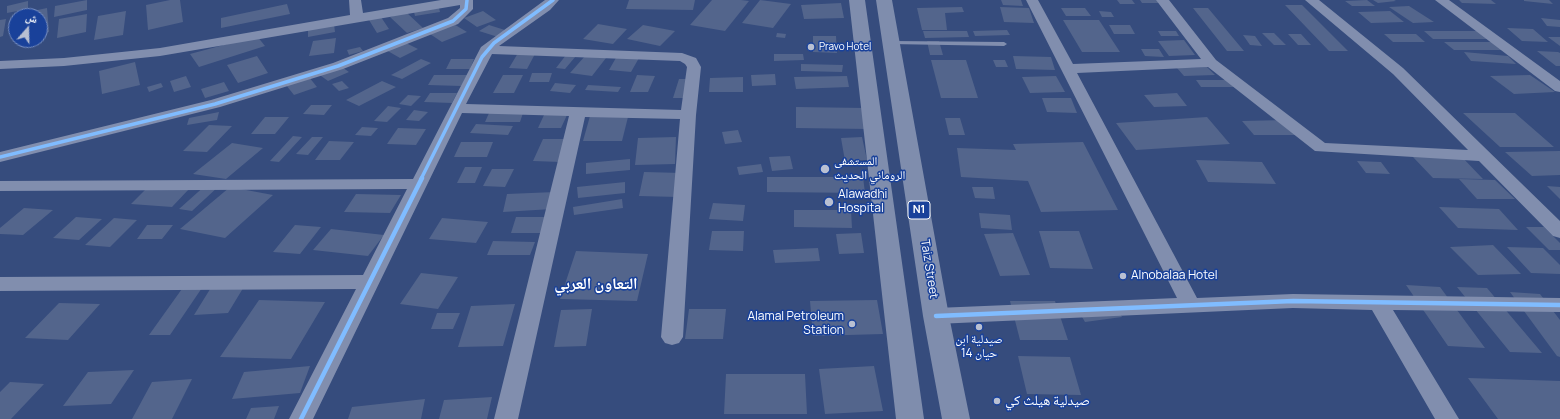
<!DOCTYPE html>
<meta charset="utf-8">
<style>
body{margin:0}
#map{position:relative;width:1560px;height:419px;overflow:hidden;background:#364c7d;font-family:Manrope,"Noto Naskh Arabic",sans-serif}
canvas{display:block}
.north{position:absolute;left:8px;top:8px;width:40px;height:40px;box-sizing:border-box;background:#19419a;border:1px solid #758dc2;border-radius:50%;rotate:20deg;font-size:11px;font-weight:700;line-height:16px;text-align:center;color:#fff}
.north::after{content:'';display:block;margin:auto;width:14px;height:18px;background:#b9c0d2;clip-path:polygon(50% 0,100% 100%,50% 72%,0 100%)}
</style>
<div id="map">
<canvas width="1560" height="419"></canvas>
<div class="north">ش</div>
</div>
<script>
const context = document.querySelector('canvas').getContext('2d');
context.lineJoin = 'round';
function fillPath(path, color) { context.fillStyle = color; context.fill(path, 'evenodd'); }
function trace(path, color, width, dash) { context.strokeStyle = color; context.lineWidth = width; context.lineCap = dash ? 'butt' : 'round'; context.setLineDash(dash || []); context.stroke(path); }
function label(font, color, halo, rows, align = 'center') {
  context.font = font + ' Manrope,"Noto Naskh Arabic",sans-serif'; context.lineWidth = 3; context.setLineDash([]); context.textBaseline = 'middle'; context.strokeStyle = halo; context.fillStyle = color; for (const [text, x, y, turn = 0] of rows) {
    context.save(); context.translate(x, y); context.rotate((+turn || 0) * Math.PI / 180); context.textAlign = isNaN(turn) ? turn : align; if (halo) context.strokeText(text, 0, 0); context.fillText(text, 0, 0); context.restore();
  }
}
const building = new Path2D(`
 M87 0V10L54 17 55 6Z
 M170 0H180L183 22 148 30 146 5Z
 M629 0H695L693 10 626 9Z
 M712 0H741L749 1 725 31 690 25Z
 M760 0 791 4 773 28 742 23Z
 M1001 0H1021L1023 6 1003 5Z
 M1117 0H1132L1135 4H1120Z
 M1140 0H1157L1159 3H1142Z
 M1367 0 1375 6H1352L1345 1Z
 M1373 0H1394L1396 1 1378 3Z
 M1459 0H1491L1496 4 1462 3Z
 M1524 0H1549L1553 4 1524 1Z
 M28 1V9L7 13V6Z
 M841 3 844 18 804 19 801 5Z
 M287 4 290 14 221 28V18Z
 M1285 5H1302L1348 51H1329Z
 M1409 6 1434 22 1413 23 1389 7Z
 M962 7 964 12 945 13 947 30H922L917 8Z
 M1000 7 1029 8 1034 23 1004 22Z
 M47 8 49 32 40 34V16H19V14Z
 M439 8 440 12 415 16 414 12Z
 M1061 8H1085L1091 16H1066Z
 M1193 8H1208L1244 51H1227Z
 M126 11 123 35 94 40 98 16Z
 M483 11 496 20 477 27 464 18Z
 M1099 11 1111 12 1114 17H1102Z
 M1390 11 1404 22 1371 23 1358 12Z
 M406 12 423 28 407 33 390 17Z
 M87 14 86 32 57 38 59 19Z
 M381 17 389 29 377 33 369 20Z
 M1541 18 1560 20V27L1547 26Z
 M6 19 3 36 0 37V20Z
 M1063 20H1099L1120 52H1082Z
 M452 23 467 32 442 42 427 32Z
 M334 24 335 32 308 37V29Z
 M598 24 627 29 613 44 583 39Z
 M489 25 508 31 498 37 479 31Z
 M643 25 675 31 660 46 627 39Z
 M1109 25H1130L1135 34H1114Z
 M1507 28 1533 29 1548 42 1522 41Z
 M1007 30 1010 35 975 36 973 31Z
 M923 31H967L969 37 925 38Z
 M1158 31H1176L1179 36H1161Z
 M1424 31H1480L1490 39H1433Z
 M777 33 786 34 785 38 776 37Z
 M1262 33H1274L1286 45H1274Z
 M1288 34H1301L1311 45H1298Z
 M1384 34H1416L1425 42H1393Z
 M1243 35 1255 36 1262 46 1250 45Z
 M257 36 265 46 199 67 190 54Z
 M813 36H836L837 53 813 52Z
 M1548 37H1560V46Z
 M336 38 334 53 309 56 313 41Z
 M1184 40 1195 55 1169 56 1158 41Z
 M927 41H939L943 55H930Z
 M404 42 418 49 400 58 386 50Z
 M1444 42H1493L1503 50H1454Z
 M360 47 363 51 349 55 347 50Z
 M1141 49H1159L1164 57 1145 56Z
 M1537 51 1558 52 1560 53V66H1556Z
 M1464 52 1508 56 1516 64 1471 61Z
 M518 53 535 54 527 69 509 68Z
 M774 54H803L804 60 774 61Z
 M566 55 576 56 565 69 556 68Z
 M257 56 268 73 238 83 227 65Z
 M585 56 606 58 592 76 570 73Z
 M617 56 639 58 631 72 609 70Z
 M1013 56 1051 57 1055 70 1016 69Z
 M421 59 431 63 402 79 391 75Z
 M451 59H474L470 69H446Z
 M931 60H966L978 98H941Z
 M993 60H1005L1008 67H996Z
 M135 62 140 85 102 94 99 71Z
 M801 64 843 65 842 72 801 71Z
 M339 65 349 72 328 81 317 73Z
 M1207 67 1215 75 1184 76 1177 68Z
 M532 73H552L549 82H529Z
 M775 74 776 85 752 86 751 75Z
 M434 75H467L461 86 428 85Z
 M503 75H523L514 93H493Z
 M637 75 655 76 648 92H630Z
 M1530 75 1555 92 1514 94 1490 76Z
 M186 76 191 87 174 92 170 81Z
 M847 76 849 87 796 89 794 77Z
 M1056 76 1065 92 1030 93 1022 77Z
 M309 77 317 87 294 95 286 85Z
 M743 77V92H709L710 78Z
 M679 79H692L686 98H673Z
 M1196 80H1228L1234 87H1201Z
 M342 81 349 88 339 91 332 84Z
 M382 81 396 87 359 106 346 100Z
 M224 82 229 91 205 98 201 89Z
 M161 83 163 87 149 92 147 87Z
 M555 83 576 85 570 93 550 91Z
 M588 85 621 87 618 92 585 90Z
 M430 93H457L452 103 424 102Z
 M1177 93 1187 106 1154 107 1144 95Z
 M408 95 421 96 411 106 399 104Z
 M1042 98H1071L1077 113 1047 112Z
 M311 105H332L324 115 303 114Z
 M388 106 401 108 387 122 374 121Z
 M796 107 865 108 868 129 796 128Z
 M414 110 428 112 419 121 406 120Z
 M219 112 217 120 187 125 189 118Z
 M489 113H523L520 122H485Z
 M1463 113H1515L1554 147H1500Z
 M544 115H567L561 128H538Z
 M590 116 628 117 622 141H583Z
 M265 117H289L275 134H251Z
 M1207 117 1230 144 1136 150 1116 123Z
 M945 118H960L965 135H949Z
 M1286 120 1299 135H1254L1242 121Z
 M476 124 513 126 508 135 470 133Z
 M209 125 232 126 207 152 183 151Z
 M362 127 378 128 371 136 355 135Z
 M398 128 426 129 416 145 387 144Z
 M738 130 742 142 725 144 722 132Z
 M293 136 302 137 279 162 270 161Z
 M312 137H323L308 155 296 154Z
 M676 137 675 164 635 165 638 138Z
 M862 137 867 160 845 161 841 138Z
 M543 139H570L561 162 533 161Z
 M329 141 354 142 340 160H315Z
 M461 142H493L487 157H454Z
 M1083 142 1118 210 1041 212 1028 181 961 177 957 148 1016 150 1013 144Z
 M232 143 263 148 226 179 193 174Z
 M1560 151V175L1532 176 1505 152Z
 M790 156 793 169 772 171 769 157Z
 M1412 156H1461L1483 179 1433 178Z
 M630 159V170L586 174V163Z
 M1196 160 1262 162 1276 184 1208 182Z
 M1357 161 1381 162 1390 174 1366 173Z
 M761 164 763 172 739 175 737 167Z
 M465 167H482L475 183H457Z
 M492 169H514L505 187 483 186Z
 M644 172 682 173 678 197 639 196Z
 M767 177H863L865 193 767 192Z
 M1459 179 1495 180 1515 199H1477Z
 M625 182V193L578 198 577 187Z
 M207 184 219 186 192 211 179 209Z
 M1547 186 1560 187V199Z
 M148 187 189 189 172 207 131 204Z
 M230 187 273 195 225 238 180 229Z
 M972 187H993L995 199 975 198Z
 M555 192 552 209 503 212 507 194Z
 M356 194 401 195 390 213 344 212Z
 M622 199 623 208 574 215 573 207Z
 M713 203 745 205 743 221 709 219Z
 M1439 207 1499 209 1518 230 1458 228Z
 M24 208 53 210 23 235 0 234V228Z
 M794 210H851L852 228 794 227Z
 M979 213 1010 215 1012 230 981 228Z
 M76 217 102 219 79 240 53 238Z
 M516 217H546L542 233H511Z
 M114 218 137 220 110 247 85 245Z
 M442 218 488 222 476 243 429 239Z
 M147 225H173L162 239H137Z
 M295 225 321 227 300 254 273 252Z
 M1526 227H1544L1560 243V250H1549Z
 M331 229 384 235 368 256 313 250Z
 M712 231H744L743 251 709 250Z
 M1039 231H1079L1093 269 1050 268Z
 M861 233 864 253 839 254 836 234Z
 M1013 233 1030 275 1000 276 984 234Z
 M493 241 535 242 530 255H487Z
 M1493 245 1521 274 1478 275 1450 247Z
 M1507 247 1543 248 1560 265V274L1531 273Z
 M818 248 820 261 775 263 773 250Z
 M576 251 648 254 637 301 560 299Z
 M421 273 458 277 438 309 400 304Z
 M189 279H208L170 335H149Z
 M245 285 228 313 194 315 212 286Z
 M1406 285 1440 287 1485 348 1448 346Z
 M1457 287 1487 288 1542 353 1510 352Z
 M1510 292 1540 294 1560 320V357L1557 356Z
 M259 300 325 302 291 359 220 357Z
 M877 300 883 334 813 336 810 301Z
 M1010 301H1055L1068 340H1020Z
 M59 303 100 304 68 340 25 338Z
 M515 304 503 346 458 347 471 306Z
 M1114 305 1122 317 1085 322 1078 310Z
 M592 309 586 346 554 347 561 310Z
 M689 309H726L723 339H685Z
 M437 313H460L453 329H431Z
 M1018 356 1070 357 1081 395 1027 394Z
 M310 366 300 393 232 399 244 372Z
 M874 366 883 411 825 414 819 369Z
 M134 370 111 404 63 406 88 372Z
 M726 374H805L807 414H724Z
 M1468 378 1560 381V419H1498Z
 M192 379 172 419H132L152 382Z
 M10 382 44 384 11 419H0V392Z
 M492 397 487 419H439L444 400Z
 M425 399 421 419H348L352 407Z
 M279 406 274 419H246L251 408Z`);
const lane = new Path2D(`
 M892 41 1004 42 1007 44 1004 46 890 44 889 43Z`);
const street = new Path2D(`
 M349 0H361L363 13 441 0H473V9L458 24 343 69 220 107 0 162V152L211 100 333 63 448 18 460 8V5L160 56 64 66 0 69V61L64 58 160 48 350 15Z
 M545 0H559L550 10 499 46 682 53 696 58 701 67 696 115 683 337 679 343 672 345 665 343 661 337 680 119 585 117 518 419H494L569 116 462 113 313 419H289L356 289 0 291V277L363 275 407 189 0 191V181L413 179 481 47ZM492 54 680 61 685 64 687 67 681 110 466 104Z
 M1026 0H1038L1073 64 1201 59 1156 0H1169L1216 60 1325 143 1468 150 1393 74 1305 0H1319L1403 68 1560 221V238L1553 236 1479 161 1315 151 1208 67 1077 73 1197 298 1293 294 1560 298V312L1393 310 1459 419H1435L1372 310 1293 308 936 324 929 321 926 316 929 311 936 308 1177 298Z
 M1435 0H1449L1560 81V92L1555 91Z`);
const highway = new Path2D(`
 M849 0H865L924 419H896Z
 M876 0H892L949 316 970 419H942L923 316Z`);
const cyclewayFar1 = new Path2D(`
 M0 157 215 104 338 66 453 21 466 9 467 0
 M421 179 482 57 494 43 553 0`);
const cycleway = new Path2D(`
 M936 316 1293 301 1560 305
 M301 419 422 178`);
const markers = [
 [811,47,4,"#b9c0d2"],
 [825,169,5,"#b9c0d2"],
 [829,202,5,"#b9c0d2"],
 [1123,276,4,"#b9c0d2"],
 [852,324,4,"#b9c0d2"],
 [979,327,4,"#b9c0d2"],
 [997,401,4,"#b9c0d2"]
];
const farPoinames = [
 ["Pravo Hotel",819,47]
];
const shields = [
 [919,210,22]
];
const shieldNames = [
 ["N1",919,210]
];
const poiNames = [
 ["المستشفى",834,162],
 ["الروماني الحديث",834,176],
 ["Alawadhi",838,195],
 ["Hospital",838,209],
 ["Alnobalaa Hotel",1131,276],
 ["Alamal Petroleum",844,317,"right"],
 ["Station",844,331,"right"],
 ["صيدلية ابن",979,340,"center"],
 ["حيان 14",979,354,"center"]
];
const streetNames = [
 ["Taiz Street",929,269,81]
];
const nearPoinames = [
 ["صيدلية هيلث كي",1005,401]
];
const districtNames = [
 ["التعاون العربي",596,285]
];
fillPath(building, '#53658c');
fillPath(lane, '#818eae');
fillPath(street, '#818eae');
fillPath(highway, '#7f8dad');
trace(cyclewayFar1, '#80bcff', 3.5);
trace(cycleway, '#80bcff', 4.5);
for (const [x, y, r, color] of markers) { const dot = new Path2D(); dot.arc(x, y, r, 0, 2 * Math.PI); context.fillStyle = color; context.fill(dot); trace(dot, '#19419a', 1.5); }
label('10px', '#fff', '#19419a', farPoinames, 'left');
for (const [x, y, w] of shields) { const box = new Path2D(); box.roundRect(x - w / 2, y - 9, w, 18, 3); context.fillStyle = '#19419a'; context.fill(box); trace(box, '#fff', 1); }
label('bold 11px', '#fff', null, shieldNames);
label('12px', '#fff', '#19419a', poiNames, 'left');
label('12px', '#fff', '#19419a', streetNames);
label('14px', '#fff', '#19419a', nearPoinames, 'left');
label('bold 16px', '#fff', '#19419a', districtNames);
</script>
